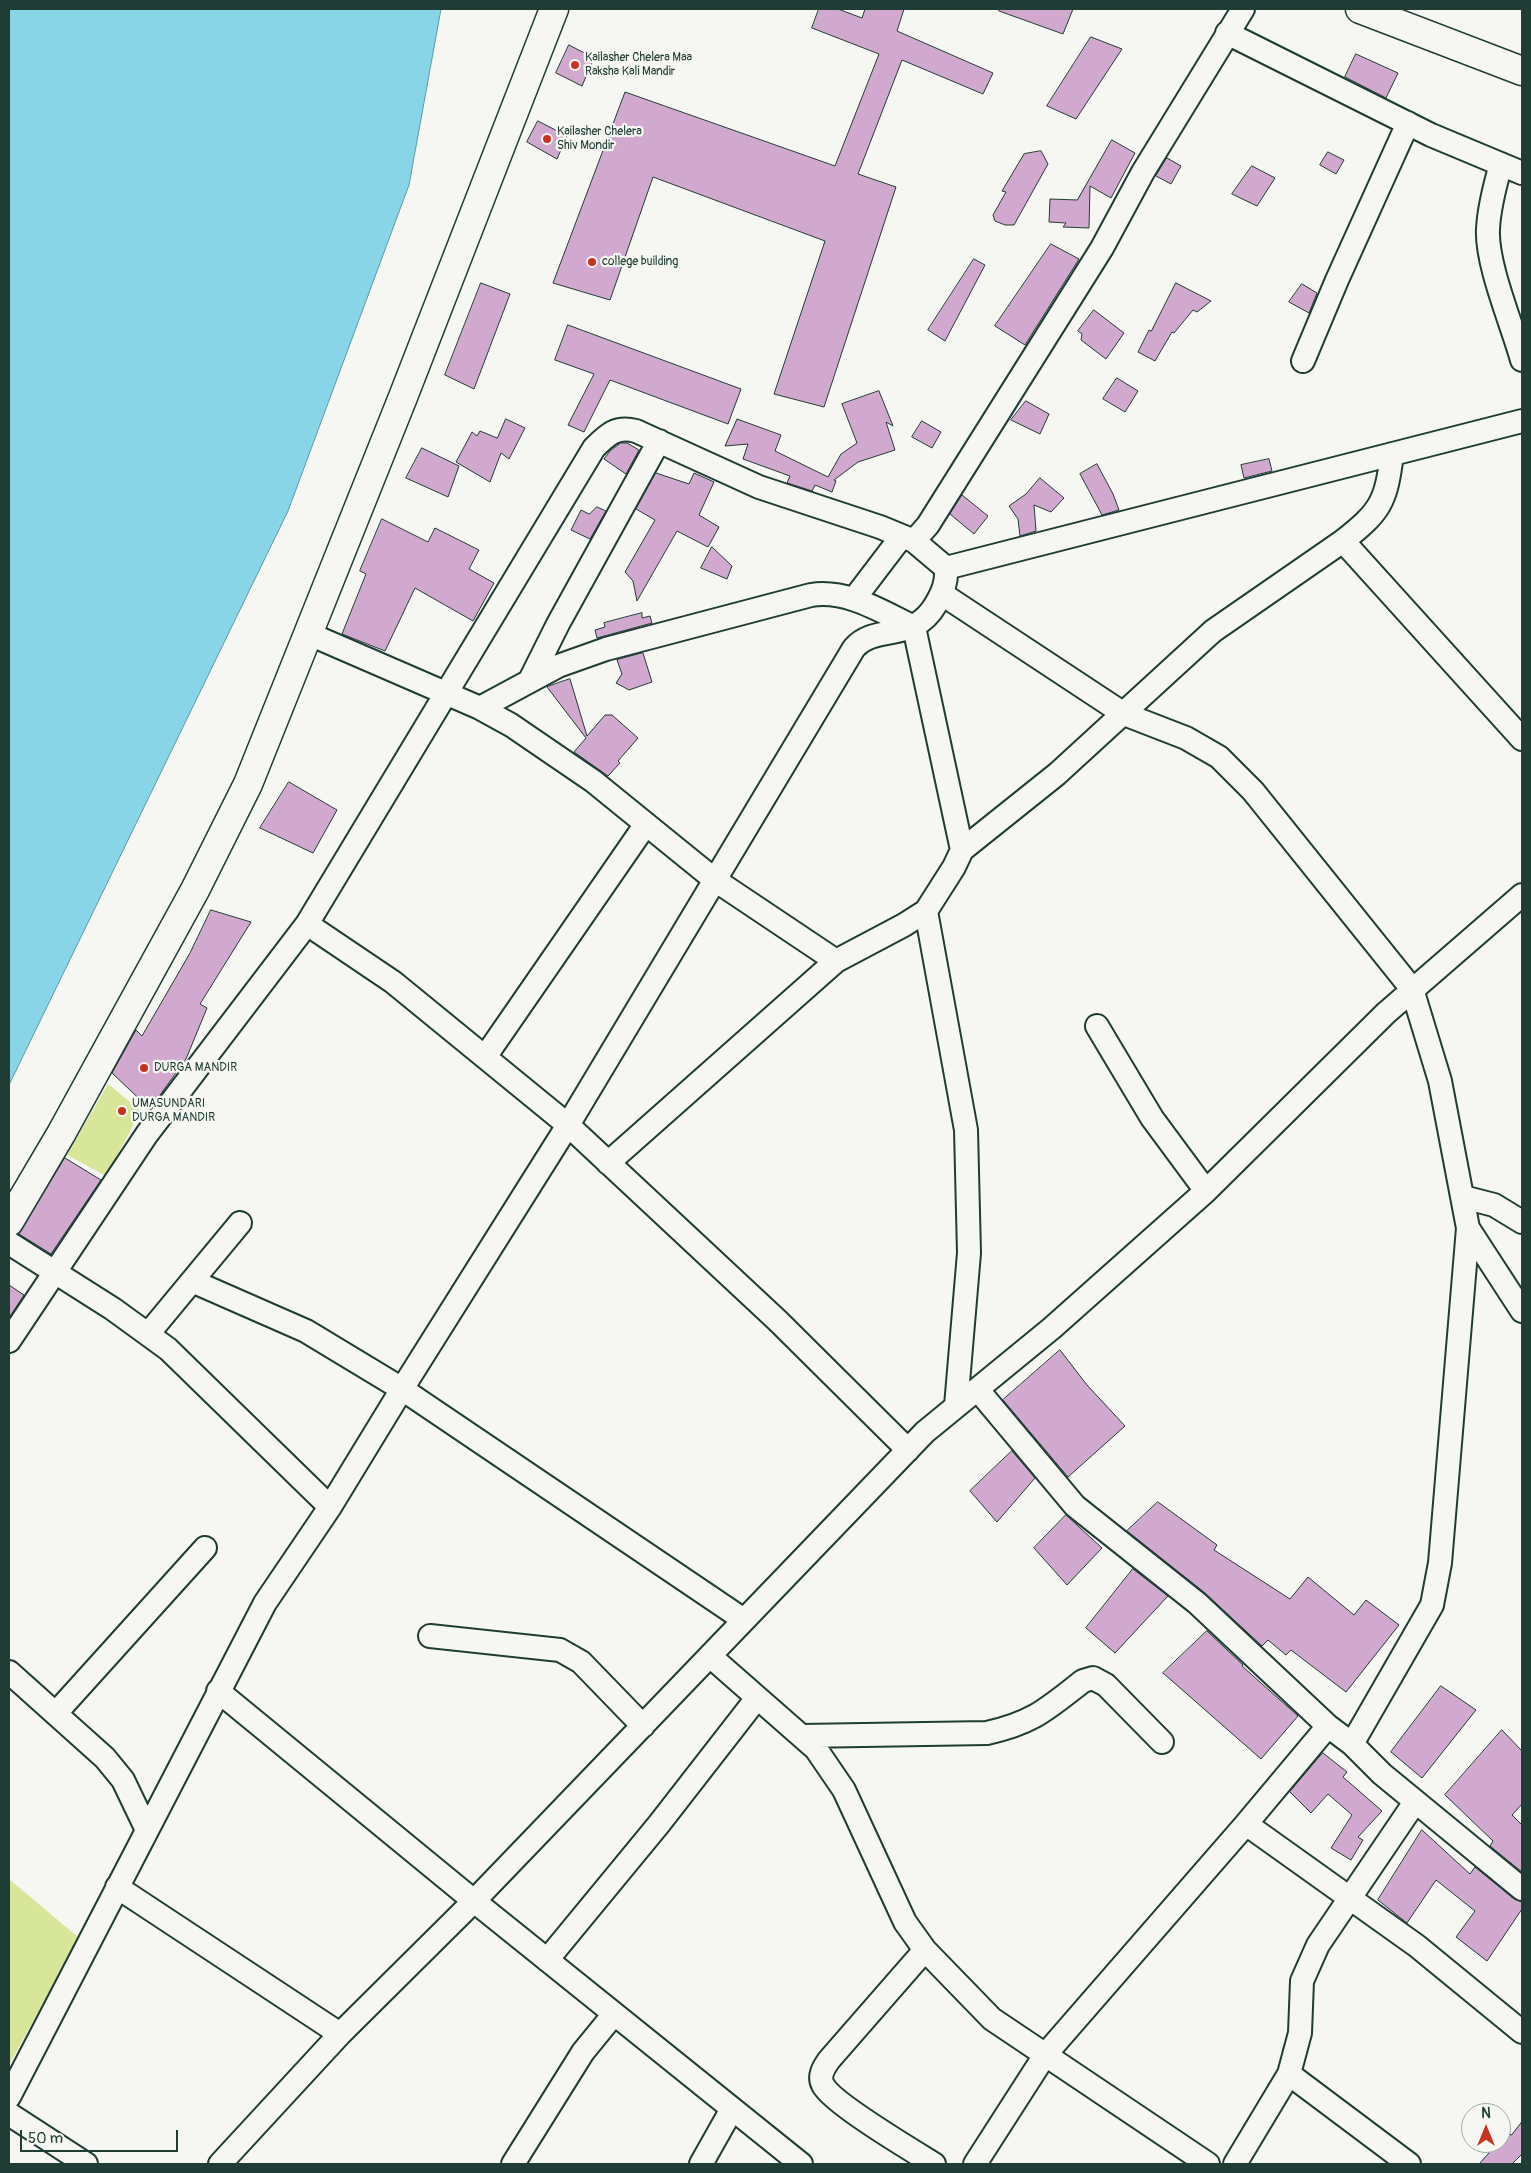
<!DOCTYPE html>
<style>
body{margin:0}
#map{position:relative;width:1531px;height:2173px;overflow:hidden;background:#f6f6f2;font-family:Pangolin,sans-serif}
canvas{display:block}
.frame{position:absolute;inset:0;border:10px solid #1f3d34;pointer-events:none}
.north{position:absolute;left:1461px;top:2103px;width:50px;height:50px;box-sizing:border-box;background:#f6f6f2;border:1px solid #a0aca6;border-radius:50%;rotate:0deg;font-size:14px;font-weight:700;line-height:20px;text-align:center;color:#1f3d34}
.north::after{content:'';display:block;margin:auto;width:18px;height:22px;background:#c8321e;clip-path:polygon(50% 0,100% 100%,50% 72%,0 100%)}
.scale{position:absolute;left:20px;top:2130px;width:158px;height:22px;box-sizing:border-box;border:2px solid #1f3d34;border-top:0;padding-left:6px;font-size:15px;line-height:18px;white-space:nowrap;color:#1f3d34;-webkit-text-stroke:4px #f6f6f2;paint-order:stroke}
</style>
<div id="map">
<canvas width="1531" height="2173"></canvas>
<div class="frame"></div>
<div class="north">N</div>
<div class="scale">50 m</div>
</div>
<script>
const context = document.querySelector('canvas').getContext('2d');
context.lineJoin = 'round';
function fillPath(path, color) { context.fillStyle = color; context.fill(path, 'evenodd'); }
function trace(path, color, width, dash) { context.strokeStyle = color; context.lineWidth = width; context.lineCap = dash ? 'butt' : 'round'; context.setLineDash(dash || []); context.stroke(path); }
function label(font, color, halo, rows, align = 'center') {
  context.font = font + ' Pangolin,sans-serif'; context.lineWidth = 4.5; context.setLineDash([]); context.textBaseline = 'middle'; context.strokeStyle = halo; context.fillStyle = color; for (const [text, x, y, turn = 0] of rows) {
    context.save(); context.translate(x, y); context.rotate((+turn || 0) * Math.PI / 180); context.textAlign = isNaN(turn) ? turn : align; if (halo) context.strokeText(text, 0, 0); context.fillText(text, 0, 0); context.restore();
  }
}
const green = new Path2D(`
 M108 1084 141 1111 106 1176 67 1155Z
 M9 1879 79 1938 9 2065Z`);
const water = new Path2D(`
 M9 9H441L409 185 288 511 9 1085Z`);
const building = new Path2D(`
 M819 9H838L862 18 865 9H904L897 31 993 73 983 94 902 60 858 174 896 187 824 407 774 394 825 241 653 177 610 300 553 283 625 92 835 166 879 54 812 28Z
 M1000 9H1073L1063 34 999 11Z
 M1091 37 1122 49 1076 119 1047 106Z
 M569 45 594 58 582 86 556 73Z
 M1356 54 1398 73 1386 98 1345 77Z
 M538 121 567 136 557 159 527 142Z
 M1112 140 1135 153 1111 198 1090 186 1089 228 1063 227 1066 223 1049 222 1050 199 1077 200Z
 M1041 151 1048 164 1014 225H1005L995 221 993 215 1006 192 1002 191 1024 154Z
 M1328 152 1344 160 1336 174 1320 165Z
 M1167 158 1181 166 1171 184 1156 176Z
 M1252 166 1275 178 1257 206 1232 194Z
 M1051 244 1079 259 1025 345 995 326Z
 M974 259 985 265 945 341 928 330Z
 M481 283 510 294 474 389 445 375Z
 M1176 283 1211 301 1197 312 1193 310 1174 333 1172 332 1155 361 1138 352 1149 330 1151 331Z
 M1302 284 1317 293 1309 313 1289 302Z
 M1094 310 1124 333 1106 359 1081 340 1082 334 1078 331Z
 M568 325 741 389 728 424 610 380 584 432 568 425 594 374 555 360Z
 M1117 378 1138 391 1125 412 1103 399Z
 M879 391 893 426 886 422 895 450 858 462 834 480 836 481 832 492 815 485 812 491 787 483 790 476 743 459 748 444 725 446 737 419 781 435 775 451 828 477 841 454 857 443 842 404Z
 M1026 401 1049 414 1040 434 1011 420Z
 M506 419 525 428 509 459 501 453 490 482 456 462 472 432 477 436 480 431 497 438Z
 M922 421 941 432 932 448 912 437Z
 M621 443H627L639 450 626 474 604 459 610 451Z
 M422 448 459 466 448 497 406 478Z
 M1269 459 1272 471 1244 478 1241 465Z
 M1097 464 1113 494 1119 510 1102 515 1080 474Z
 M656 473 689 484 694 473 714 482 699 515 719 527 708 547 677 531 637 601 633 581 625 572 655 520 636 509Z
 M1040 478 1064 498 1051 512 1034 505 1036 531 1020 536 1018 519 1009 506 1026 494Z
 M962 495 988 516 974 534 950 514Z
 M597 507 606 511 590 539 571 530 581 510 589 514Z
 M382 519 428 542 435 528 479 550 469 569 494 583 473 621 415 588 385 651 342 634 366 574 360 571Z
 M712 547 732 566 727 579 701 568Z
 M642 613V618L650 616 652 623 597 638 595 630 605 627 604 623Z
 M643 653 652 682 629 690 616 683 622 674 617 660Z
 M570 679 587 736 605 715H612L638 738 618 761 620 763 608 776 574 752 586 738 547 687Z
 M289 782 337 810 313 853 260 828Z
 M211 910 251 922 200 1004 207 1008 186 1059 150 1109 112 1073 136 1030 142 1036 190 953Z
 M65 1158 101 1180 51 1254 19 1234Z
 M9 1285 24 1295 9 1318Z
 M1060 1350 1087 1385 1125 1426 1068 1477 1003 1400Z
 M1012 1451 1035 1478 997 1522 970 1491Z
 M1158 1502 1217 1545 1214 1550 1290 1599 1308 1577 1354 1615 1366 1600 1399 1625 1346 1692 1291 1650 1286 1655 1268 1640 1262 1646 1205 1593 1127 1531Z
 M1066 1515 1102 1548 1067 1585 1034 1548Z
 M1133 1569 1168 1596 1115 1653 1086 1628Z
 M1207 1631 1243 1665 1242 1666 1298 1716 1261 1759 1163 1673Z
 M1441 1686 1476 1710 1422 1778 1391 1752Z
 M1502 1730 1522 1751V1804L1512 1815 1522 1825V1872L1490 1846 1493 1841 1445 1795Z
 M1323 1753 1347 1772 1343 1777 1382 1811 1358 1837 1363 1840 1351 1860 1331 1848 1352 1815 1328 1794 1311 1813 1290 1792Z
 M1422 1830 1470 1874 1475 1867 1514 1899 1522 1902V1909L1487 1961 1456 1937 1475 1911 1436 1880 1407 1923 1378 1900Z
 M1522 2122V2154L1512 2164H1479L1498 2143H1501V2126L1511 2135Z`);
const minor = new Path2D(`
 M1227 33 1431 135 1522 173
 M1501 164C1495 185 1489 207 1488 229 1486 264 1512 324 1522 360
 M1303 361 1337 280 1408 123
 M1392 454C1386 502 1381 511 1343 541L1522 739
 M946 568 1522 421
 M942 594 1124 714 1186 738 1219 757 1253 791 1412 989 1440 1081 1468 1228 1522 1311
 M854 599 902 536
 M307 633 480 708 511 725 593 781 715 880 836 961 904 925 926 911
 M530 680 558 624 659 441
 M480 708 558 666 606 649 811 595C847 589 882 612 914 627L962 850 954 867 926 911 966 1130 969 1253 956 1406
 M962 850 1057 774 1213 631 1343 541
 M307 924 393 982 568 1125 854 648C876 623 913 644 936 604 943 592 947 582 946 568L914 541 928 525 1102 248 1143 172 1243 9
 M1097 1026 1152 1118 1206 1191
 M485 1057 646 824
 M608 1163 836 961
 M1463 1197 1494 1205 1522 1222
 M9 1243 113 1309 168 1349 330 1507
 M192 1281 306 1331 402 1389 744 1620
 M148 1334 240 1223
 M9 1341 147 1134 307 924 594 448C608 434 616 426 636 431L759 487 880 527 914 541
 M978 1390 1075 1506 1197 1603 1328 1726 1352 1744 1382 1774 1522 1889
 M430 1636 560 1650 581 1662 643 1726
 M710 1656 816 1749 844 1790 905 1922 925 1950 992 2019 1208 2164
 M9 1672 105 1758 123 1780 147 1830
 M218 1691 474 1901 801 2164
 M56 1713 205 1548
 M802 1736 987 1733C1033 1723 1047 1709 1083 1681L1093 1678 1106 1685 1162 1742
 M1352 1744 1432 1605 1440 1563 1468 1228
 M1246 1824 1417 1946 1522 2032
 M117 1887 340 2034
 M925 1950 829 2060C824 2067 818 2076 823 2085 832 2103 913 2151 934 2164
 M547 1960 659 1824 757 1698
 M1289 2074 1409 2164
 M9 2097 265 1603 330 1507 402 1389 568 1125 778 1321 908 1450
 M9 2114 86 2164
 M220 2164 340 2034 474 1901 925 1432 1052 1328 1206 1191 1386 1013 1522 895
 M513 2164 583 2052 614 2014
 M701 2164 732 2109
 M975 2164 1045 2055 1246 1824 1328 1726
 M1235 2164 1289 2074 1300 2033 1302 1981 1318 1945 1415 1802`);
const tertiary = new Path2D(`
 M1360 9 1522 71
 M9 1222 61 1134 195 890 248 784 403 397 554 9`);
const markers = [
 [575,65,5,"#c8321e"],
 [547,139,5,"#c8321e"],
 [592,262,5,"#c8321e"],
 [144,1068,5,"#c8321e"],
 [122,1111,5,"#c8321e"]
];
const poiNames = [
 ["Kailasher Chelera Maa",585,58],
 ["Raksha Kali Mandir",585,72],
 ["Kailasher Chelera",557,132],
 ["Shiv Mondir",557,146],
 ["college building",602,262],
 ["DURGA MANDIR",154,1068],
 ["UMASUNDARI",132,1104],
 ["DURGA MANDIR",132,1118]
];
fillPath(green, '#d7e699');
fillPath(water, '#89d5e8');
trace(water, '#5f98a0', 1);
fillPath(building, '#d2a9ce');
trace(building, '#1f3d34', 1);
trace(minor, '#1f3d34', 26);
trace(tertiary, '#1f3d34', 31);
trace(minor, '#f6f6f2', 22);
trace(tertiary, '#f6f6f2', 28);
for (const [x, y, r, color] of markers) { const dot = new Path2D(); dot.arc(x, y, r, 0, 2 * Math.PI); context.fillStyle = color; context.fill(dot); trace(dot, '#f6f6f2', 2); }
label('12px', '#1f3d34', '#f6f6f2', poiNames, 'left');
</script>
